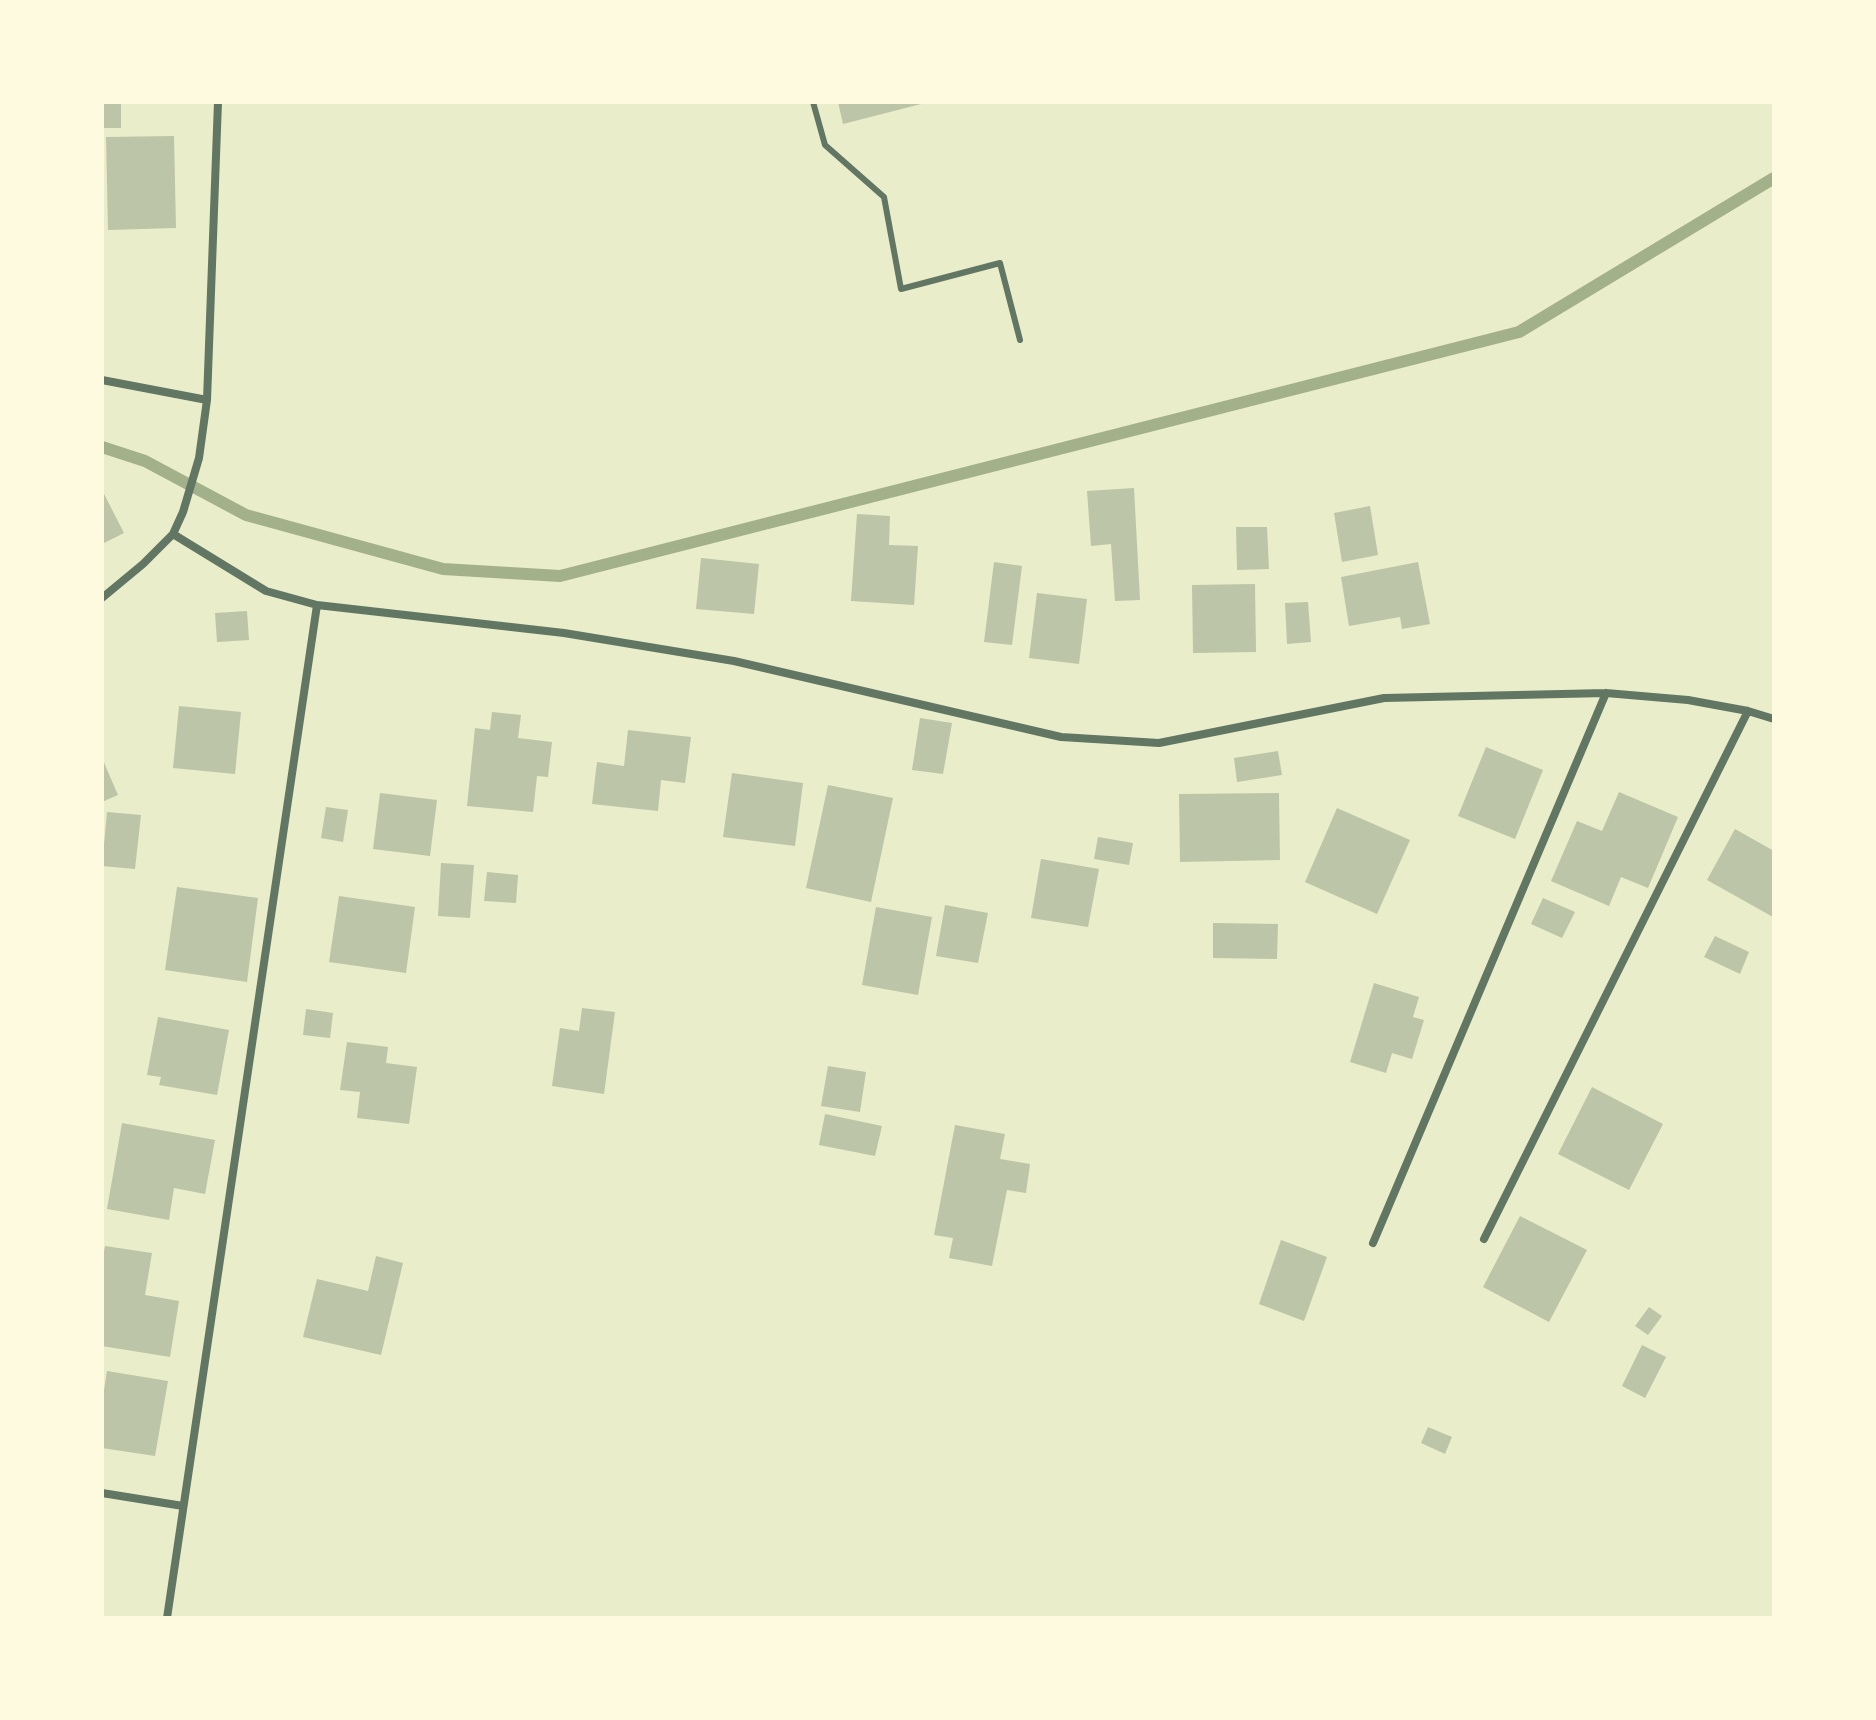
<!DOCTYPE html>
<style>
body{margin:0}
#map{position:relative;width:1876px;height:1720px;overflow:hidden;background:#e9edc9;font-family:Ubuntu,sans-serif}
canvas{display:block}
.frame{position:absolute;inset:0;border:104px solid #fefae0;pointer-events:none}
</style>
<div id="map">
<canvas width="1876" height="1720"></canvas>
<div class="frame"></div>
</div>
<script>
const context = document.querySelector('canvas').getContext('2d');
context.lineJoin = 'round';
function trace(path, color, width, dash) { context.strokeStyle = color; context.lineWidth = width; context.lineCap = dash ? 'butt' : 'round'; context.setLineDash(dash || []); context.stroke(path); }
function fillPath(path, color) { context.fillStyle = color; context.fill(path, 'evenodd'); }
const stream = new Path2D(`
 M102 447 145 461 246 515 443 569 560 576 1519 332 1774 178`);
const building = new Path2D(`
 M102 102H121V128H102Z
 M838 102H925V103L843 124Z
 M174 136 176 228 108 230 106 137Z
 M1134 488 1140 600 1115 601 1111 544 1091 546 1087 491Z
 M102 490 124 533 102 544Z
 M1370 506 1378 555 1342 562 1334 513Z
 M857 514 890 516 889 545 918 546 914 605 851 601Z
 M1236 527H1267L1269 569 1237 570Z
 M701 558 759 564 754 614 696 609Z
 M994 562 1022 566 1012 645 984 642Z
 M1418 562 1430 624 1402 629 1400 617 1349 626 1341 577Z
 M1255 584 1256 652 1193 653 1192 585Z
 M1037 593 1087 599 1079 664 1029 658Z
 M1308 602 1311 642 1287 644 1285 603Z
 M247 611 249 640 217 642 215 613Z
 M179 706 241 712 235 774 173 768Z
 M492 712 521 715 518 738 552 742 548 777 537 776 533 812 467 806 475 728 490 730Z
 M920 718 952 723 943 774 912 770Z
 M628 730 691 737 685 783 661 780 658 811 592 804 597 762 624 766Z
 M1486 747 1543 770 1515 839 1458 816Z
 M1278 751 1282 775 1237 782 1234 758Z
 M102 758 118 795 102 802Z
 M732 773 803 783 795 846 723 837Z
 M828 785 893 798 871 902 806 888Z
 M1619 792 1678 817 1648 888 1621 877 1609 906 1551 881 1577 821 1602 831Z
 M380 793 437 800 430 856 373 849Z
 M1279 793 1280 860 1180 862 1179 794Z
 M326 807 348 810 343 842 321 838Z
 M1337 808 1410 840 1377 914 1305 882Z
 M107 812 141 815 135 869 102 866Z
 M1735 829 1774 851 1773 917 1707 880Z
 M1098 837 1133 843 1129 865 1094 859Z
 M1041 859 1099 869 1088 927 1031 918Z
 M441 863 474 865 470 918 438 916Z
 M487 872 518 875 516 903 484 901Z
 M177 887 258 898 247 982 165 970Z
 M339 896 415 907 406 973 329 962Z
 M1543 898 1575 912 1562 938 1531 924Z
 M945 905 988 913 978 963 936 956Z
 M876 907 932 917 918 995 862 985Z
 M1213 923 1278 924 1277 959 1213 958Z
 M1715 936 1749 952 1740 974 1704 957Z
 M1374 983 1419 997 1413 1017 1424 1020 1412 1059 1392 1053 1386 1073 1350 1062Z
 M582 1008 615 1012 604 1094 552 1086 560 1028 579 1031Z
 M306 1009 333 1013 330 1038 303 1035Z
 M158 1017 229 1030 217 1095 159 1085 161 1077 147 1075Z
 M347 1042 388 1047 386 1063 417 1067 409 1124 357 1118 360 1092 340 1090Z
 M828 1066 866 1072 860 1112 821 1106Z
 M1592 1087 1663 1124 1629 1190 1558 1154Z
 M825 1114 882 1126 875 1156 819 1145Z
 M122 1123 215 1140 205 1194 174 1188 169 1220 107 1209Z
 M955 1125 1005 1134 1000 1159 1030 1164 1026 1193 1007 1190 992 1266 949 1258 953 1238 934 1235Z
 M1520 1216 1587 1250 1549 1322 1483 1287Z
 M1281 1240 1327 1257 1304 1321 1259 1304Z
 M105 1246 152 1253 145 1295 179 1301 170 1357 102 1346V1262Z
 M376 1256 403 1263 381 1355 303 1337 317 1279 368 1291Z
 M1649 1307 1662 1316 1648 1335 1635 1326Z
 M1642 1345 1666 1357 1645 1398 1622 1386Z
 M107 1371 168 1381 155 1456 102 1448V1403Z
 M1428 1427 1452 1437 1445 1454 1421 1443Z`);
const service = new Path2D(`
 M813 102 825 145 884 197 901 289 1000 263 1020 340`);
const minor = new Path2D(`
 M102 380 207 400
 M173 534 266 591 317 605 564 633 734 661 1061 737 1159 743 1384 698 1606 693 1688 700 1748 711 1774 719
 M102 598 143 564 173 534 183 512 199 458 207 400 218 102
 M1484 1239 1748 711
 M1373 1243 1606 693
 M102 1493 183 1506
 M167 1618 317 605`);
trace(stream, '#a3b18a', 12);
fillPath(building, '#bcc5a7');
trace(service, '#617663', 6);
trace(minor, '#617663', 8);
</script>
